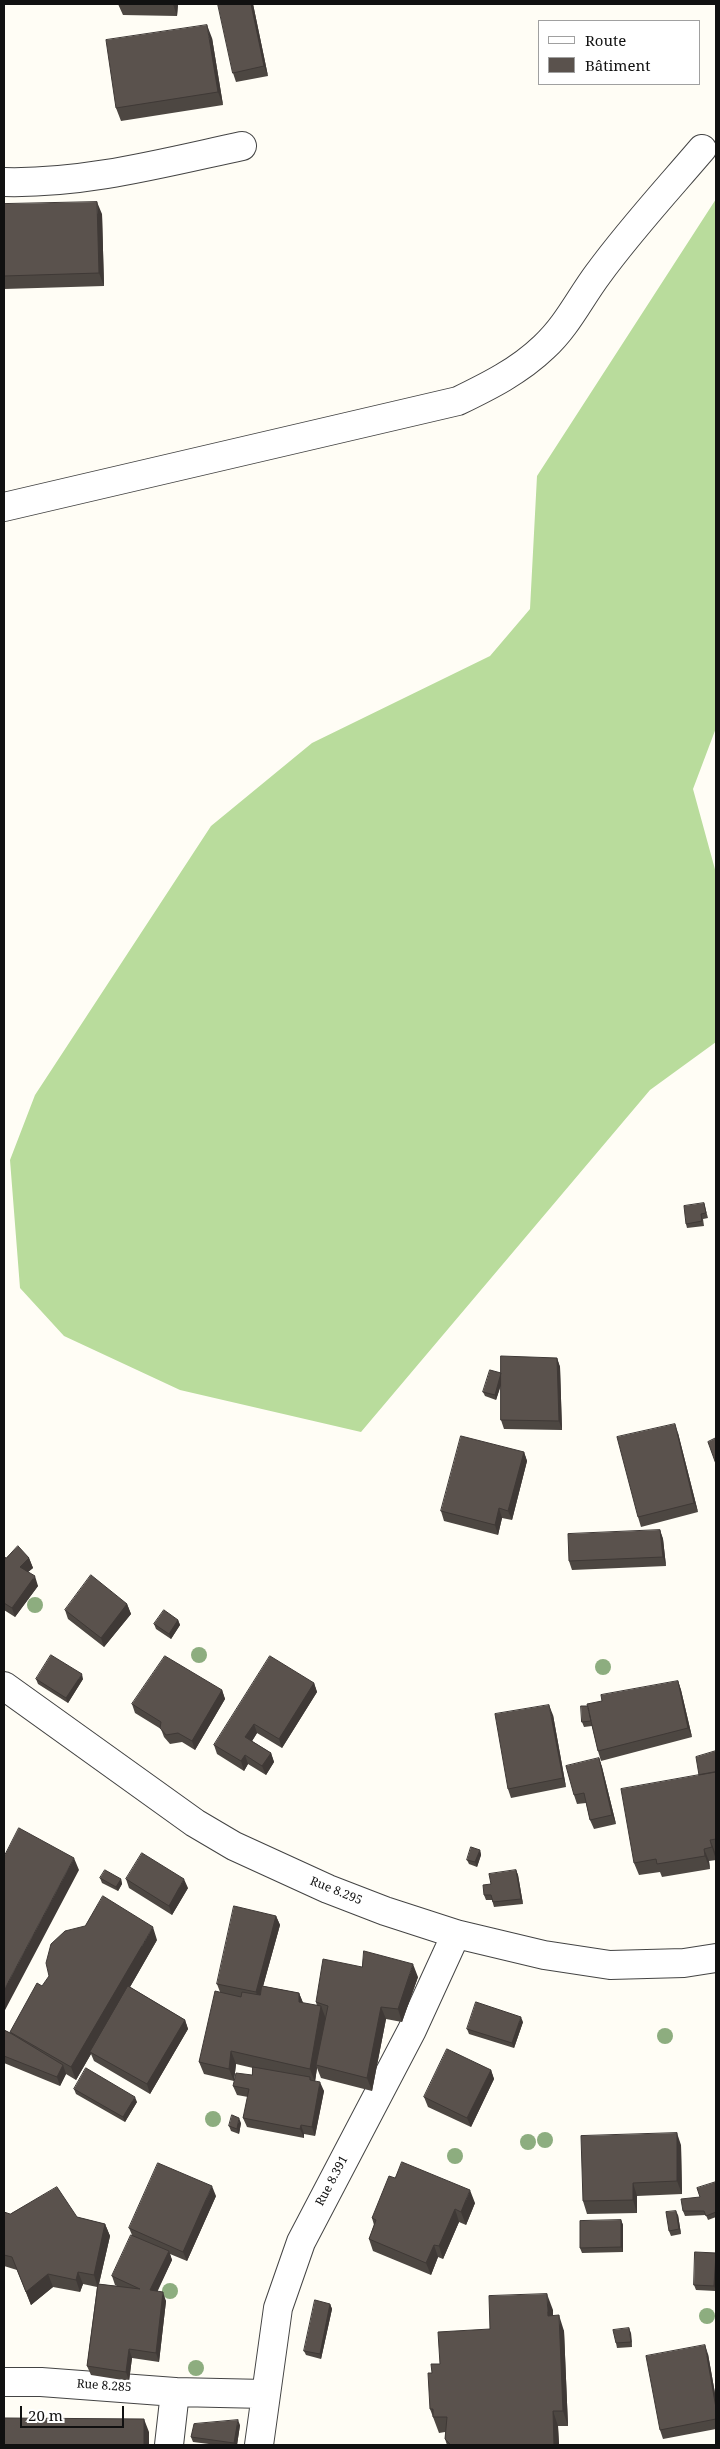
<!DOCTYPE html>
<meta charset="utf-8">
<style>
body{margin:0}
#map{position:relative;width:720px;height:2449px;overflow:hidden;background:#fffdf5;font-family:"Noto Serif",serif}
canvas{display:block}
.frame{position:absolute;inset:0;border:5px solid #111;pointer-events:none}
.legend{position:absolute;left:538px;top:20px;width:162px;height:65px;box-sizing:border-box;background:#fff;border:1px solid #a0a0a0;margin:0;padding:6px 9px;list-style:none;font-size:15px;color:#111}
.legend li{display:flex;align-items:center;gap:10px;height:25px}
.legend b{width:25px;border:1px solid #a0a0a0}
.scale{position:absolute;left:20px;top:2406px;width:104px;height:22px;box-sizing:border-box;border:2px solid #111;border-top:0;padding-left:6px;font-size:15px;line-height:18px;white-space:nowrap;color:#111;-webkit-text-stroke:4px #fff;paint-order:stroke}
</style>
<div id="map">
<canvas width="720" height="2449"></canvas>
<div class="frame"></div>
<ul class="legend">
<li><b style="height:6px;background:#fff"></b>Route</li>
<li><b style="height:14px;background:#5a524d"></b>Bâtiment</li>
</ul>
<div class="scale">20 m</div>
</div>
<script>
const context = document.querySelector('canvas').getContext('2d');
context.lineJoin = 'round';
function fillPath(path, color) { context.fillStyle = color; context.fill(path, 'evenodd'); }
function trace(path, color, width, dash) { context.strokeStyle = color; context.lineWidth = width; context.lineCap = dash ? 'butt' : 'round'; context.setLineDash(dash || []); context.stroke(path); }
function label(font, color, halo, rows, align = 'center') {
  context.font = font + ' "Noto Serif",serif'; context.lineWidth = 5; context.setLineDash([]); context.textBaseline = 'middle'; context.strokeStyle = halo; context.fillStyle = color; for (const [text, x, y, turn = 0] of rows) {
    context.save(); context.translate(x, y); context.rotate((+turn || 0) * Math.PI / 180); context.textAlign = isNaN(turn) ? turn : align; if (halo) context.strokeText(text, 0, 0); context.fillText(text, 0, 0); context.restore();
  }
}
const forest = new Path2D(`
 M716 199V728L693 789 716 873V1042L650 1090 361 1432 180 1390 64 1336 20 1288 10 1160 35 1095 211 826 312 743 490 656 530 609 537 476Z`);
const street = new Path2D(`
 M4 182C85 184 163 163 242 146
 M4 507 458 401C489 386 519 371 544 347 567 326 580 298 598 274 630 230 667 190 702 149
 M4 1686 195 1823 234 1846 328 1889 385 1911 456 1934 544 1955 610 1965 684 1963 716 1958
 M4 2382H41L175 2392 265 2394
 M169 2445 175 2392
 M259 2445 278 2308 301 2242 412 2030 456 1934`);
const trees = [
 [35,1605],
 [199,1655],
 [603,1667],
 [665,2036],
 [213,2119],
 [545,2140],
 [528,2142],
 [455,2156],
 [170,2291],
 [707,2316],
 [196,2368]
];
const wall = new Path2D(`
 M118 4H178L177 16 123 15Z
 M218 4H253L268 76 236 82 233 73Z
 M212 38 223 105 121 121 116 108Z
 M4 204 102 214 104 286 4 289Z
 M704 1203 708 1218 703 1219 704 1226 687 1228 686 1224Z
 M557 1358 560 1367 562 1430 504 1429 501 1420V1385L496 1400 485 1396 483 1392 501 1373Z
 M678 1433 698 1512 641 1527 638 1517Z
 M524 1452 527 1461 512 1520 502 1518 498 1535 444 1521 441 1511Z
 M660 1530 663 1539 666 1566 572 1570 569 1561Z
 M4 1557 6 1558H29L33 1568 28 1572 38 1586 15 1617 4 1610Z
 M127 1604 131 1614 104 1647 68 1619 65 1610Z
 M178 1620 180 1625 171 1639 156 1629 154 1624Z
 M36 1679H83L68 1703 38 1684Z
 M678 1681 681 1690 692 1737 601 1761 598 1751 592 1726 584 1727 582 1722 602 1701Z
 M314 1683 317 1692 282 1748 257 1733 252 1741 271 1753 274 1762 266 1775 248 1764 244 1771 217 1754 214 1745Z
 M222 1690 225 1699 195 1750 182 1742 170 1744 164 1737 161 1729 135 1713 132 1704Z
 M553 1715 566 1787 511 1798 508 1789Z
 M716 1751V1852H715L716 1860 709 1861 710 1869 662 1877 660 1872 639 1875 634 1863Z
 M599 1758 602 1767 616 1824 594 1829 590 1820 586 1803 577 1804 574 1795Z
 M480 1850 481 1855 477 1867 469 1864 467 1860Z
 M516 1870 518 1875 523 1904 494 1907 492 1900H486L484 1895 491 1884Z
 M100 1878 121 1879 122 1884 118 1891 102 1883Z
 M126 1879 188 1888 172 1915 129 1888Z
 M276 1916 280 1925 263 1986 299 1993 303 2003 317 2006 316 2002 362 1967 418 1977 402 2022 386 2019 372 2091 321 2078 317 2068 315 2081 324 2091 315 2136 304 2134V2138L247 2127 243 2118 248 2097 237 2095 233 2086 252 2075 253 2068 236 2064 234 2081 204 2074 199 2062 220 1992 217 1984Z
 M157 1940 130 1987 185 2020 188 2029 150 2094 94 2061 91 2054 76 2080 66 2074 60 2086 4 2063V2030L11 2033 10 2032 42 1986Z
 M523 2022 514 2048 469 2034 467 2029Z
 M491 2070 494 2079 471 2127 428 2107 424 2097Z
 M74 2089 137 2102 125 2122 76 2094Z
 M241 2123 239 2134 231 2131 229 2126Z
 M681 2145 682 2194 637 2196V2213L587 2214 583 2201Z
 M395 2178 475 2203 466 2225 459 2222 443 2259 438 2257 431 2275 373 2251 369 2239 374 2225 372 2218Z
 M716 2182V2217L708 2220 706 2215 685 2216 683 2211 700 2197Z
 M216 2196 187 2261 170 2254 172 2260 157 2291 166 2301 159 2362 132 2358 129 2381 91 2375 87 2366 97 2287 83 2284 80 2292 53 2287 31 2305 17 2270 4 2266V2215L10 2214 77 2217 105 2224 110 2236 99 2284 117 2286 115 2285 112 2276 132 2235 129 2228Z
 M678 2215 681 2234 671 2236 669 2231Z
 M621 2220 623 2225V2252L582 2253 580 2248Z
 M716 2253V2291L696 2290 694 2285Z
 M330 2304 332 2309 321 2359 306 2355 304 2351Z
 M553 2310V2316L564 2331 568 2426H558L559 2445H447L445 2439V2432L439 2433 430 2409 432 2373 440 2364 490 2329Z
 M631 2333 632 2347 617 2348 616 2343Z
 M708 2354 716 2399V2429L663 2439 660 2430Z
 M240 2425 237 2445H217L193 2442 191 2437Z`);
const shadedWall = new Path2D(`
 M173 4H178L177 16Z
 M251 4H253L268 76 264 66Z
 M207 25 212 38 223 105 218 92Z
 M97 202 102 214 104 286 99 273Z
 M557 1358 560 1367 562 1430 559 1421Z
 M501 1373 503 1378 496 1400 495 1395Z
 M675 1424 678 1433 698 1512 694 1503Z
 M524 1452 527 1461 512 1520 508 1511Z
 M499 1508 502 1518 498 1535 495 1525Z
 M660 1530 663 1539 666 1566 663 1557Z
 M29 1558 33 1568 23 1576 20 1567Z
 M35 1576 38 1586 15 1617 12 1608Z
 M127 1604 131 1614 104 1647 101 1638Z
 M178 1620 180 1625 171 1639 169 1634Z
 M82 1674 83 1679 68 1703 66 1698Z
 M678 1681 681 1690 692 1737 688 1728Z
 M314 1683 317 1692 282 1748 279 1739Z
 M222 1690 225 1699 195 1750 192 1741Z
 M549 1705 553 1715 566 1787 563 1778Z
 M254 1724 257 1733 249 1746 245 1737Z
 M271 1753 274 1762 266 1775 262 1766Z
 M245 1755 248 1764 244 1771 241 1761Z
 M599 1758 602 1767 616 1824 612 1815Z
 M710 1840 715 1852 716 1860 712 1847Z
 M704 1849 709 1861 710 1869 705 1856Z
 M480 1850 481 1855 477 1867 475 1862Z
 M74 1858 79 1870 4 2012V1990Z
 M516 1870 518 1875 523 1904 521 1899Z
 M121 1879 122 1884 118 1891 116 1887Z
 M184 1879 188 1888 172 1915 169 1906Z
 M276 1916 280 1925 259 2001 256 1992Z
 M153 1927 157 1940 92 2053 90 2052 91 2054 76 2080 71 2067Z
 M413 1964 418 1977 402 2022 398 2009Z
 M299 1993 304 2005 299 2002Z
 M321 2006 326 2019 316 2065 317 2068 315 2082 310 2069Z
 M381 2007 386 2019 372 2091 367 2078Z
 M521 2017 523 2022 514 2048 512 2043Z
 M185 2020 188 2029 150 2094 147 2084Z
 M231 2051 236 2064 234 2081 229 2069Z
 M63 2065 66 2074 60 2086 57 2077Z
 M491 2070 494 2079 471 2127 467 2118Z
 M320 2082 324 2091 315 2136 312 2127Z
 M135 2097 137 2102 125 2122 123 2117Z
 M239 2118 241 2123 239 2134 237 2129Z
 M301 2125 304 2134V2138L300 2129Z
 M677 2133 681 2145 682 2194 677 2181Z
 M633 2183 637 2196V2213L633 2200Z
 M212 2186 216 2196 187 2261 183 2252Z
 M470 2190 475 2203 466 2225 461 2212Z
 M455 2209 459 2222 443 2259 439 2246Z
 M676 2211 678 2215 681 2234 679 2229Z
 M621 2220 623 2225V2252L621 2247Z
 M105 2224 110 2236 98 2288 94 2275Z
 M434 2245 438 2257 431 2275 426 2263Z
 M169 2251 172 2260 154 2299 150 2290Z
 M716 2253V2291L714 2286Z
 M78 2272 83 2284 80 2292 76 2280Z
 M48 2274 53 2287 31 2305 26 2292Z
 M163 2292 166 2301 159 2362 156 2353Z
 M547 2294 553 2310V2331L548 2316Z
 M330 2304 332 2309 321 2359 320 2354Z
 M559 2315 564 2331 568 2426 563 2411Z
 M629 2328 631 2333 632 2347 631 2342Z
 M705 2345 708 2354 716 2399V2408Z
 M129 2349 132 2358 129 2381 126 2372Z
 M553 2411 558 2426 559 2445H554Z
 M144 2419 149 2432V2445H144Z
 M238 2420 240 2425 237 2445H235L234 2443Z`);
const building = new Path2D(`
 M218 4H251L264 66 233 73Z
 M207 25 218 92 116 108 106 40Z
 M97 202 99 273 4 276V204Z
 M704 1203 706 1213 701 1214 702 1221 686 1224 684 1206Z
 M501 1356 557 1358 559 1421 501 1420Z
 M490 1370 501 1373 495 1395 483 1392Z
 M675 1424 694 1503 638 1517 617 1437Z
 M461 1436 524 1452 508 1511 499 1508 495 1525 441 1511Z
 M716 1438V1464L708 1442Z
 M660 1530 663 1557 569 1561 568 1534Z
 M18 1546 29 1558 20 1567 35 1576 12 1608 4 1603V1557L6 1558Z
 M91 1575 127 1604 101 1638 65 1610Z
 M164 1610 178 1620 169 1634 154 1624Z
 M51 1655 82 1674 66 1698 36 1679Z
 M165 1656 222 1690 192 1741 178 1733 166 1735 160 1728 161 1722 132 1704Z
 M270 1656 314 1683 279 1739 254 1724 245 1737 271 1753 262 1766 245 1755 241 1761 214 1745Z
 M678 1681 688 1728 598 1751 587 1704 602 1701 601 1695Z
 M549 1705 563 1778 508 1789 495 1714Z
 M581 1706H588L591 1721 582 1722Z
 M716 1751V1772L699 1775 696 1757Z
 M599 1758 612 1815 590 1820 584 1793 574 1795 566 1766Z
 M716 1772V1839L710 1840 712 1847 704 1849 705 1856 657 1864 656 1859 634 1863 621 1789Z
 M19 1828 74 1858 4 1990V1857Z
 M471 1847 480 1850 475 1862 467 1860Z
 M142 1853 184 1879 169 1906 126 1879Z
 M105 1870 121 1879 116 1887 100 1878Z
 M516 1870 521 1899 493 1902 491 1895H484L483 1885 491 1884 489 1874Z
 M103 1896 153 1927 71 2067 10 2032 37 1983 42 1986 49 1976 46 1963 51 1944 65 1931 85 1926Z
 M234 1906 276 1916 256 1992 217 1984Z
 M364 1951 413 1964 398 2009 381 2007 367 2078 316 2065 328 2006 316 2002 323 1959 362 1967Z
 M128 1986 185 2020 147 2084 90 2052Z
 M262 1986 299 1993V2002L321 2006 310 2069 231 2051 229 2069 199 2062 215 1991 241 1997 242 1992 260 1995Z
 M476 2002 521 2017 512 2043 467 2029Z
 M4 2030 12 2034 63 2065 57 2077 4 2056Z
 M447 2049 491 2070 467 2118 424 2097Z
 M253 2067 310 2077V2080L320 2082 312 2127 301 2125 300 2129 243 2118 249 2089 233 2086 236 2073 252 2075Z
 M86 2068 135 2097 123 2117 74 2089Z
 M232 2115 239 2118 237 2129 229 2126Z
 M677 2133V2181L633 2183V2200L583 2201 581 2136Z
 M402 2162 470 2190 461 2212 455 2209 439 2246 434 2245 426 2263 369 2239 376 2220 372 2218 389 2176 395 2178Z
 M158 2163 212 2186 183 2252 129 2228Z
 M716 2182V2212L706 2216 704 2211H683L681 2199 700 2197 697 2188Z
 M57 2187 77 2217 105 2224 94 2275 78 2272 76 2280 48 2274 26 2292 12 2257 4 2255V2212L10 2214Z
 M676 2211 679 2229 669 2231 666 2212Z
 M621 2220V2247L580 2248V2221Z
 M131 2235 169 2251 150 2290 163 2292 156 2353 129 2349 126 2372 87 2366 98 2284 140 2289 112 2276Z
 M695 2252 716 2253 714 2286 694 2285Z
 M547 2294 548 2316 559 2315 563 2411H553L554 2445H451L445 2439 447 2417H433V2409H430L428 2373H432L431 2364H440L438 2332 490 2329 489 2296Z
 M315 2300 330 2304 320 2354 304 2351Z
 M629 2328 631 2342 616 2343 613 2330Z
 M705 2345 716 2408V2419L660 2430 646 2356Z
 M4 2418 144 2419V2445H4Z
 M238 2420 234 2443 191 2437 194 2424Z`);
const streetNames = [
 ["Rue 8.295",336,1891,22],
 ["Rue 8.391",332,2181,-62],
 ["Rue 8.285",104,2386,4]
];
fillPath(forest, '#b9dc9c');
trace(street, '#444', 30);
trace(street, '#fff', 28);
context.fillStyle = '#8dad7f';
for (const [x, y] of trees) { context.beginPath(); context.arc(x, y, 8, 0, 2 * Math.PI); context.fill(); }
fillPath(wall, '#4d4742');
fillPath(shadedWall, '#3f3936');
fillPath(building, '#5a524d');
trace(building, '#3f3936', 1);
label('12px', '#111', '#fff', streetNames);
</script>
